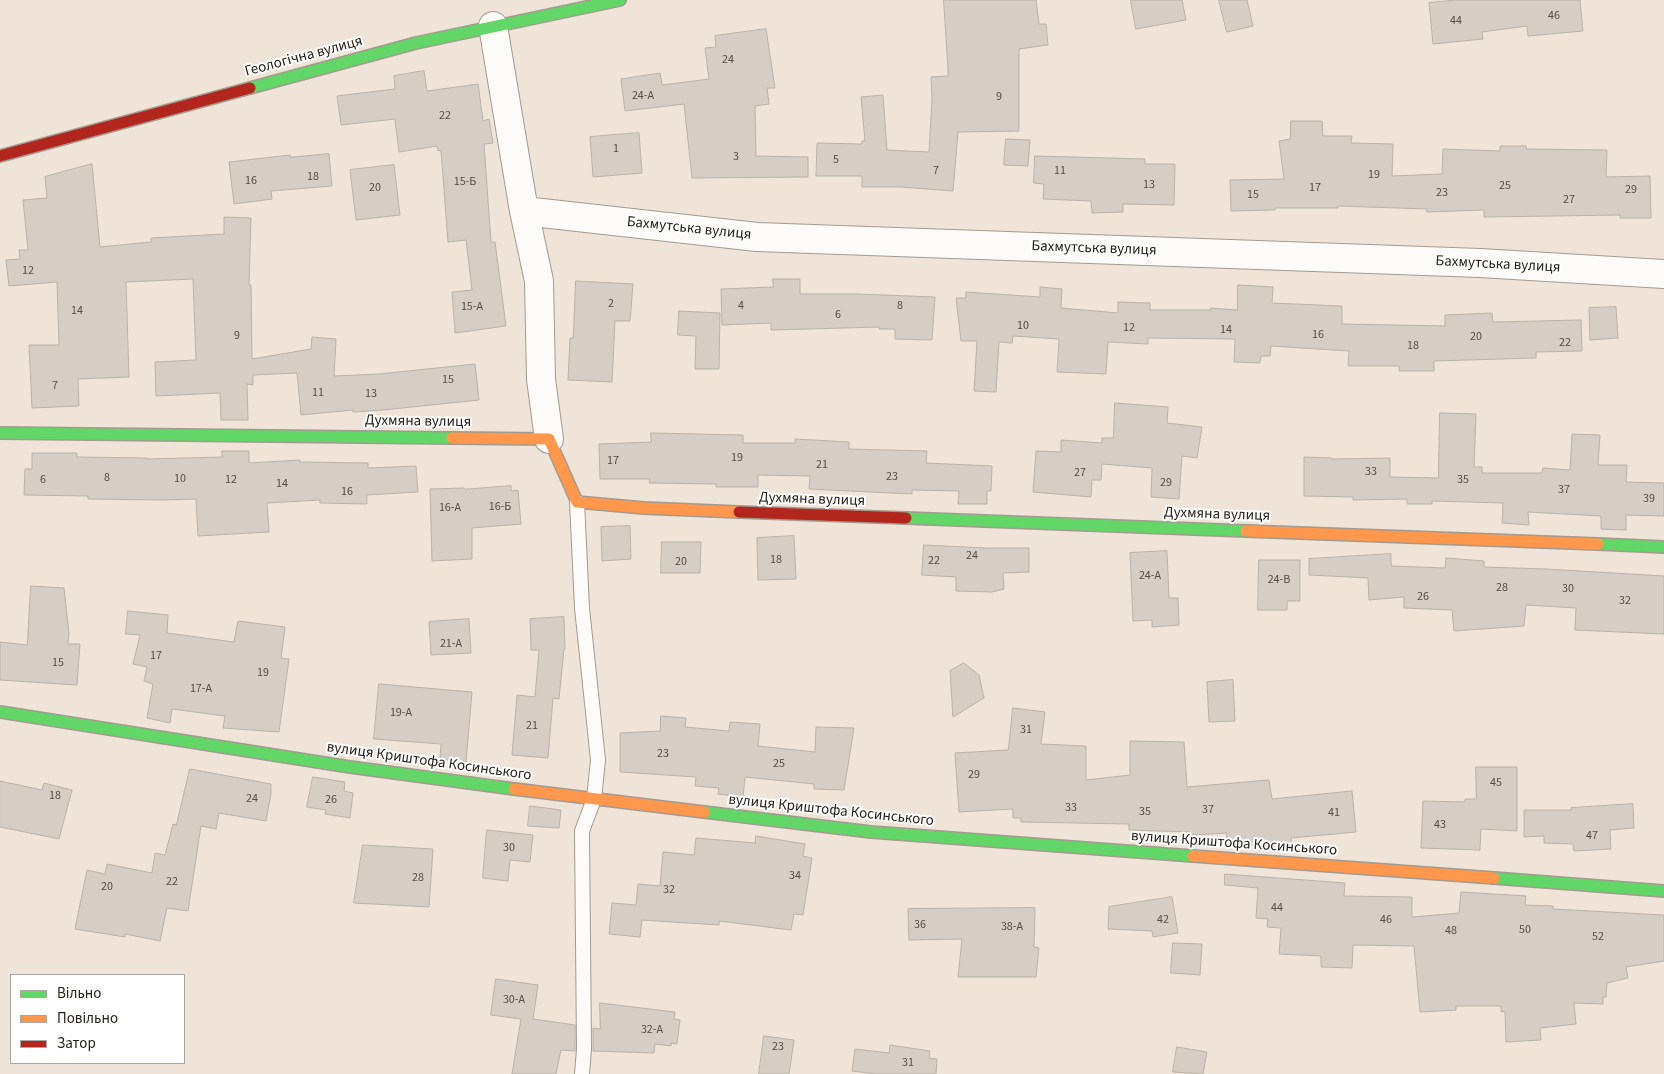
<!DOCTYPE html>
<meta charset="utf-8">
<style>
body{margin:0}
#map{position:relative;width:1664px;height:1074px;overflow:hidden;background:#efe4d7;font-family:"Source Sans 3",sans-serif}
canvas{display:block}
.legend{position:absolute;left:10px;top:974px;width:175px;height:90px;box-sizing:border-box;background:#fff;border:1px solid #a9a6a3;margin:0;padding:6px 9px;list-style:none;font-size:15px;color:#282118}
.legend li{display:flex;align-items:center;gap:10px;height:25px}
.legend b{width:25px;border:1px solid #a9a6a3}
</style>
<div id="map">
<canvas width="1664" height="1074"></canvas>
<ul class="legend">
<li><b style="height:6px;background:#63d668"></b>Вільно</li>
<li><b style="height:6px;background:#ff974d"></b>Повільно</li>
<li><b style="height:6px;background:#b3261e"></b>Затор</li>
</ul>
</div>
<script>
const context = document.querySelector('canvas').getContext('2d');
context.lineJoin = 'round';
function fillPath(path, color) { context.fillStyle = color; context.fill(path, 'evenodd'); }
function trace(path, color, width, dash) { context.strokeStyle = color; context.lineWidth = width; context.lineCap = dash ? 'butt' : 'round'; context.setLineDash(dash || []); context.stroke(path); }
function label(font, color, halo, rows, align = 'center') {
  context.font = font + ' "Source Sans 3",sans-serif'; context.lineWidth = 4; context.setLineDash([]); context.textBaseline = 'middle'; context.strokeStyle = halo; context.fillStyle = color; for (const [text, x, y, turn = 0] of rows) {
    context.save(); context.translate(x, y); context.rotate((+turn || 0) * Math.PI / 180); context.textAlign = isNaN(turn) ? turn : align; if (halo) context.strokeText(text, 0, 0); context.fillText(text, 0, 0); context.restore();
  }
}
const building = new Path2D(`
 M944 0H1036L1039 24H1046L1048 45 1019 49V131L958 132 953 191 901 187H862V176H816L817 143 862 144V141H865L861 97 883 95 887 150 929 152 932 99 931 77 948 76Z
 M1131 0H1182L1186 20 1136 29Z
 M1219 0H1247L1253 26 1227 32Z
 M1456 0H1580L1583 31 1528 36 1527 26 1482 32 1483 39 1433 44 1429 3Z
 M766 29 775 88H767L769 104 755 106 756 156 808 157V177L692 178 684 104 625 111 621 79 660 73 662 85 709 79 705 48 716 47 715 36Z
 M424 71 427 91 478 84 483 121 489 119 493 143 484 144 491 242H495L506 326 455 333 452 292 472 290 466 240 448 242 441 150 438 151 437 146 399 152 395 119 341 125 337 96 395 89 394 76Z
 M1291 121H1322L1323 136H1352L1351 143 1393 144 1392 176 1442 174 1443 149 1500 151V146H1526V149L1607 150 1606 177 1650 176 1651 218H1620V215L1484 217V210L1427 212V209L1338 206V208H1275V210L1231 211 1230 180 1284 179 1279 141 1290 139Z
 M639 133 642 173 593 177 590 137Z
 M1006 139 1030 140 1028 166 1004 165Z
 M329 154 332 186 271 191 272 199 234 204 229 162 290 155V157Z
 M1035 156 1145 159V164H1175L1174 205 1123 204V212L1092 213 1091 201 1043 199 1044 184 1034 183Z
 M92 164 100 247 151 242V238L224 234V217L251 218 249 285H251L252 359 311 349 312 337 336 339 334 376 379 374 475 364 479 400 383 410 353 412V410L301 415 297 373 253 375V385L247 384 248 420H221L220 393 156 396 155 362 196 360 193 279 126 282 129 377 78 379 79 406 32 408 29 345H59L57 282 9 286 6 260 20 259 19 250H28L23 200 47 198 45 177Z
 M394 165 400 215 356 220 350 170Z
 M773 279H800V294H857L935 297 932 340 895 339V329H879V327L771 330V323L722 325 721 289 773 287Z
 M576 281 633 284 630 321H615L612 382 568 380 570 338H573Z
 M1238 285 1273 287 1272 303 1342 306V324L1445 326V315L1492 313 1493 322 1581 320 1582 351 1536 352V358L1434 361V371H1399V366H1348L1349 351 1271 346 1270 356H1261L1260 363 1234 362 1235 339 1148 338V344L1108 342 1106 374 1057 372 1059 339 1013 336 1012 343 999 342 996 392 974 391 977 341H961L956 298H966V292L1040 297V287L1062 289 1061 308 1118 313V302L1150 303V310H1211V308L1237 310Z
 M1616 307 1618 338 1590 340 1589 308Z
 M679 311 720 313 719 369H695L696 336 678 335Z
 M1115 403 1168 407 1167 423 1202 427 1197 458 1182 456 1179 499 1151 497 1152 468 1102 464 1101 480H1092L1091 497 1033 492 1036 451 1061 452V440L1102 443V438H1113Z
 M1440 413 1476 414 1474 467H1482V473H1542L1543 468 1570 470 1572 434 1600 435 1598 465H1627L1626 482 1664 483V516L1626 515V530L1601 529V516L1528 512 1529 525 1502 523 1503 503 1432 501V504H1407V499L1353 500V497L1304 496V457L1332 458V459L1390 458V477L1438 478Z
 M651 433 743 435V443H795V439L849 442V449L927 451 926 463 992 466 991 491H987V504H958L959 491 912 490V494L809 489 810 476 758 475V487H716V484L649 483 650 479H600L599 444 651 442Z
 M222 451H249V463L300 460V462L368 463V468L416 466 418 492 367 495V504L320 503V500L267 503 269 532 198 536 196 499 164 500 88 499V496L24 495 25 469H32V453H77V457L147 458V459L222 457Z
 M511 486V491L518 490 521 524 472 528V559L432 561 430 489 464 488 465 489Z
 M630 526 631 559 602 561 601 527Z
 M794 536 796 579 758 580 757 538Z
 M662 542H701L700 573H661Z
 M924 545 986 548H1029V572L1003 573 1004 589 992 592 956 591V577L922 575Z
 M1167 551 1169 598H1178L1179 625 1152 627V620L1133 621 1130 553Z
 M1391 554V566L1445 568 1446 558 1484 561V567L1546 569 1664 576V634L1575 630 1576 608 1526 605 1524 626 1454 631 1452 610 1404 608V597L1369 600 1368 578 1309 575V559Z
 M1259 560H1300V601H1287V610H1258Z
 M31 586 64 588 69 633 68 644H80L77 685 0 680V642L27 645Z
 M128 611 168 615 167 633 234 642 238 621 285 627 281 658 289 659 279 732 223 728 225 716 172 709 170 723 147 718 153 684 144 681 147 667 133 664 140 635 126 634Z
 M564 617 565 649H564L559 699 553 698 548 758 512 755 517 695 535 697 539 650H531L530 619Z
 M469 619 471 653 431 655 429 622Z
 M964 663 979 675 984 698 953 717 950 671Z
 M1233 680 1235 721 1209 722 1207 682Z
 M379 684 472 692 466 762 440 759 441 744 374 739Z
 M1013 708 1045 712 1041 744 1086 746V780L1130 775V741L1184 742 1187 787 1269 780 1272 799 1352 791 1356 832 1291 838V848L1226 843 1227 833 1190 835V832L1129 830V824L1021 822V818H1013V809L959 812 955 753 1008 750Z
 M661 716 686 718 685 727 729 731 730 722 760 724 758 746 815 752 816 727 854 728 844 790 814 789V784L745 777 743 797 718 794 719 788 695 786 696 777 620 772V733L660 731Z
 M1476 767H1517V831L1481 829 1480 850 1421 848 1423 801 1465 802V799H1476Z
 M190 769 271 784V794L266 821 219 813 216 829 201 826 188 911 167 908 160 941 125 934V937L75 929 87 870 105 874 107 864 152 873 155 853 165 855 173 824 176 825Z
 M313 777 345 782 344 791 353 793 350 818 325 814 326 810 307 807Z
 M0 781 42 790 44 783 72 790 59 839 0 827Z
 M1633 804 1634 828 1610 830 1611 849 1574 851 1573 844 1544 843V836L1524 837V810H1572L1571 808Z
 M530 806 561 810 559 828 528 826Z
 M487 830 533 835 530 862 510 860 508 881 483 878Z
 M756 836 805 844 803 856 812 858 803 915 794 914 791 930 719 921V925L642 920 640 937 609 934 612 903 636 905 638 884 660 886 663 852 694 855 696 838 755 843Z
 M363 845 433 849 429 907 354 903Z
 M1225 874 1345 883 1344 896 1412 897V917L1459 913 1461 892 1526 896 1525 905 1553 906V909L1664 915V961L1626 967 1628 978 1607 983 1606 997H1603V1004L1574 1003 1576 1024 1540 1028 1541 1040 1506 1042 1505 1011 1501 1012V1006H1456V1010L1420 1012 1414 946 1353 945 1352 968 1321 967V956L1279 954 1281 928 1267 927 1268 919 1256 918 1258 888 1225 885Z
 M1172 897 1178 933 1153 937 1152 931 1108 929 1109 907Z
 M1035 908 1034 947 1039 948 1036 977H958L962 939 909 940 908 909Z
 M1173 943 1202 944 1200 975 1171 973Z
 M496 979 538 985 533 1019 575 1025V1051L561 1050 556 1074H512L521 1019 491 1015Z
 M600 1003 675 1012 674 1019 680 1020 677 1044 671 1043V1046L655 1044 654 1053 593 1051V1028L600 1029Z
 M764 1036 794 1040 789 1074H759Z
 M890 1045 930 1051 929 1058 937 1059 936 1074H877L852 1071 855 1049 889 1053Z
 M1177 1047 1207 1052 1203 1074 1173 1072Z`);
const lane = new Path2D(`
 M577 502 582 608 598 760 594 799 582 831 584 1049 582 1074`);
const street = new Path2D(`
 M493 26 524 211 539 281 541 379 549 439
 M524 211 757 237 1480 263 1664 274`);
const fast = new Path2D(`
 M250 88 416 43 620 0
 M0 433 452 438
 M906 518 1246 531
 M1598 544 1664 547
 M0 712 350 767 514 789
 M704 812 871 832 1193 856
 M1494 878 1664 891`);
const slow = new Path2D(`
 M452 438 549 439 577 502 644 508 739 512
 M1246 531 1598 544
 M514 789 704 812
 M1193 856 1494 878`);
const jam = new Path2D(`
 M0 156 250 88
 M739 512 906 518`);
const numberNames = [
 ["46",1554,16],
 ["44",1456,21],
 ["24",728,60],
 ["24-А",643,96],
 ["9",999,97],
 ["22",445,116],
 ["1",616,149],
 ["3",736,157],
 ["5",836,160],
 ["7",936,171],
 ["11",1060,171],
 ["19",1374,175],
 ["18",313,177],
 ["16",251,181],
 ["15-Б",465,182],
 ["13",1149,185],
 ["25",1505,186],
 ["20",375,188],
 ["17",1315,188],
 ["29",1631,190],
 ["23",1442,193],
 ["15",1253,195],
 ["27",1569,200],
 ["12",28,271],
 ["2",611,304],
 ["4",741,306],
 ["8",900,306],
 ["15-А",472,307],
 ["14",77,311],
 ["6",838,315],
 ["10",1023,326],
 ["12",1129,328],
 ["14",1226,330],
 ["16",1318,335],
 ["9",237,336],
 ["20",1476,337],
 ["22",1565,343],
 ["18",1413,346],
 ["15",448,380],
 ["7",55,386],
 ["11",318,393],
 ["13",371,394],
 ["19",737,458],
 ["17",613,461],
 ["21",822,465],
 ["33",1371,472],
 ["27",1080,473],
 ["23",892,477],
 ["8",107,478],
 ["10",180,479],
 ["6",43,480],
 ["12",231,480],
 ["35",1463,480],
 ["29",1166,483],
 ["14",282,484],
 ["37",1564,490],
 ["16",347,492],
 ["39",1649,499],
 ["16-Б",500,507],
 ["16-А",450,508],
 ["24",972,556],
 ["18",776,560],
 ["22",934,561],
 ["20",681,562],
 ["24-А",1150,576],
 ["24-В",1279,580],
 ["28",1502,588],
 ["30",1568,589],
 ["26",1423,597],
 ["32",1625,601],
 ["21-А",451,644],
 ["17",156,656],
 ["15",58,663],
 ["19",263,673],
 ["17-А",201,689],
 ["19-А",401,713],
 ["21",532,726],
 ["31",1026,730],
 ["23",663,754],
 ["25",779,764],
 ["29",974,775],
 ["45",1496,783],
 ["18",55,796],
 ["24",252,799],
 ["26",331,800],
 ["33",1071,808],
 ["37",1208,810],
 ["35",1145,812],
 ["41",1334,813],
 ["43",1440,825],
 ["47",1592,836],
 ["30",509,848],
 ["34",795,876],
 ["28",418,878],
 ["22",172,882],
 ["20",107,887],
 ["32",669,890],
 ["44",1277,908],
 ["42",1163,920],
 ["46",1386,920],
 ["36",920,925],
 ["38-А",1012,927],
 ["50",1525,930],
 ["48",1451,931],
 ["52",1598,937],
 ["30-А",514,1000],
 ["32-А",652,1030],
 ["23",778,1047],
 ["31",908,1063]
];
const streetNames = [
 ["Геологічна вулиця",304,57,-15],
 ["Бахмутська вулиця",689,229,6],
 ["Бахмутська вулиця",1094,249,2],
 ["Бахмутська вулиця",1498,265,3],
 ["Духмяна вулиця",418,422,1],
 ["Духмяна вулиця",812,500,2],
 ["Духмяна вулиця",1217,515,2],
 ["вулиця Криштофа Косинського",429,762,8],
 ["вулиця Криштофа Косинського",831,811,6],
 ["вулиця Криштофа Косинського",1234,844,4]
];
fillPath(building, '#d6cdc4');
trace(building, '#bab1a8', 1);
trace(lane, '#a39a90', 16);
trace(street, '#a39a90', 30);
trace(fast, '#a39a90', 14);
trace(slow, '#a39a90', 14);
trace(jam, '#a39a90', 14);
trace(lane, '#fdfbf9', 14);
trace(street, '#fdfbf9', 28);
trace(fast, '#63d668', 11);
trace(slow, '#ff974d', 11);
trace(jam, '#b3261e', 11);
label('12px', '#544d44', null, numberNames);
label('15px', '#282118', '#fff', streetNames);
</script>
